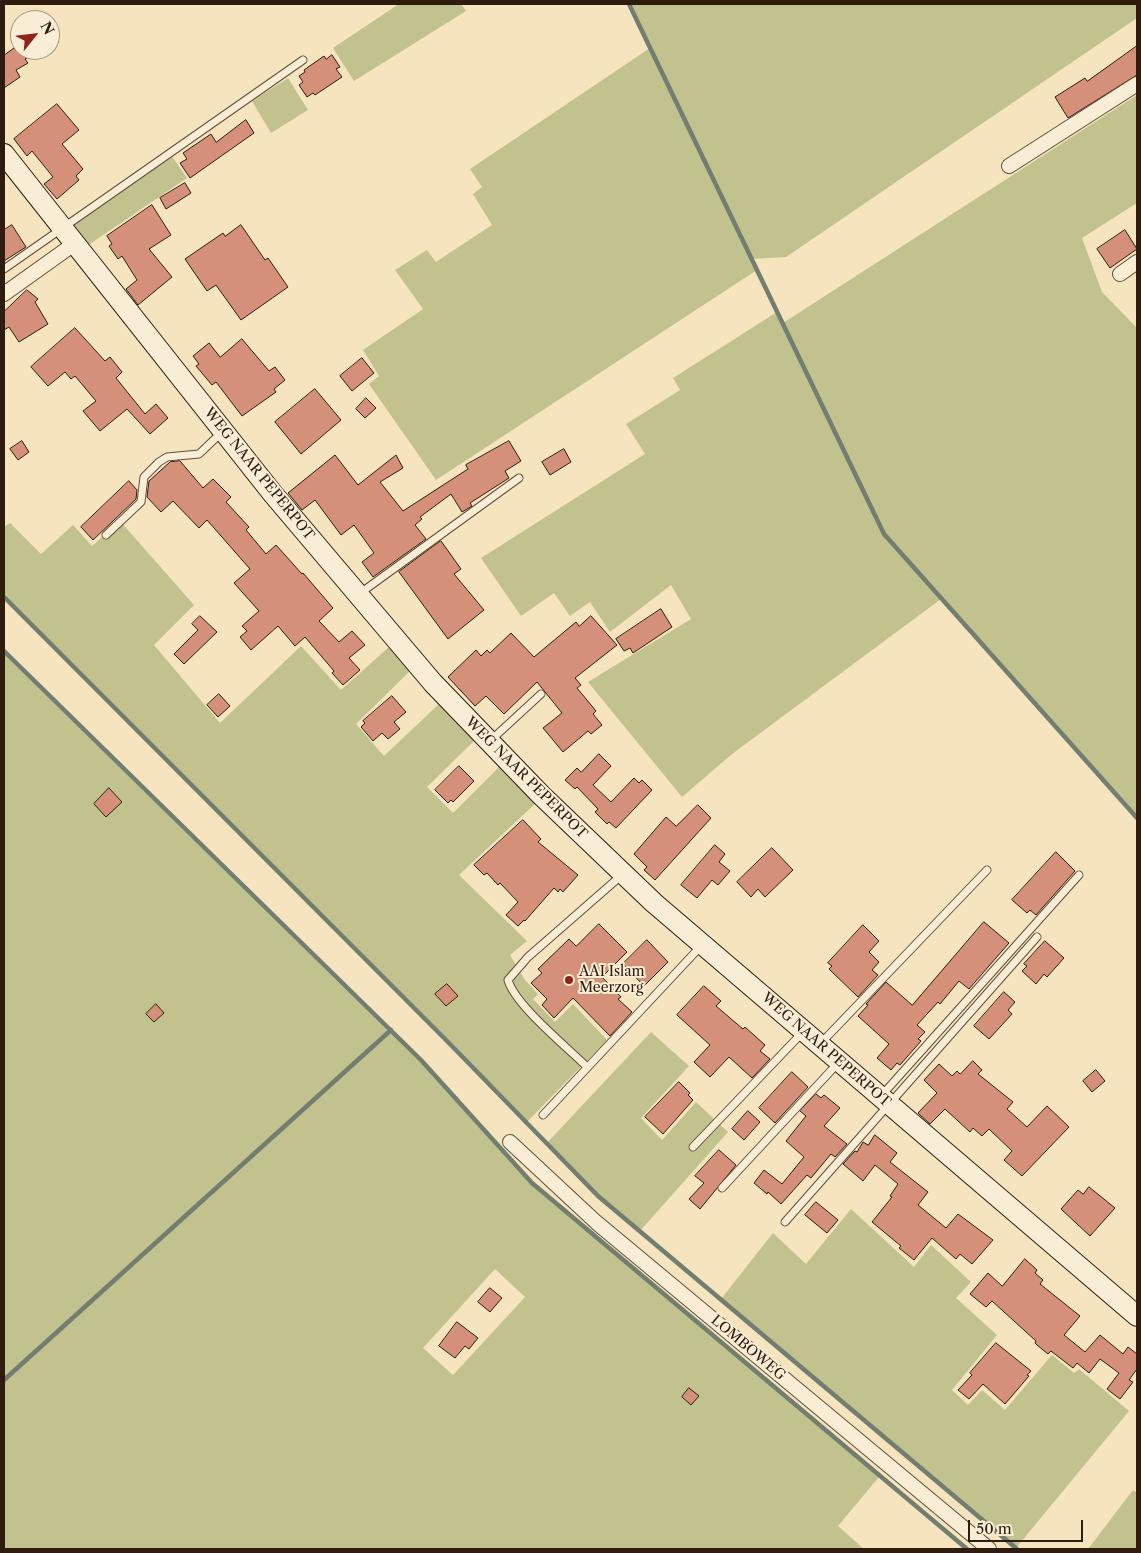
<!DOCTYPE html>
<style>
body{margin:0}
#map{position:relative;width:1141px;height:1553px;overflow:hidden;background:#f6e4be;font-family:"Libre Caslon Text",serif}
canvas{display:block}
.frame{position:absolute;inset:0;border:5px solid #2e1d0f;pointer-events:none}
.north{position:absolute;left:10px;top:10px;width:50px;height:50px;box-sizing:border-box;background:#f9edd5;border:1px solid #a89a86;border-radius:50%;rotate:61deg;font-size:14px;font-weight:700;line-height:20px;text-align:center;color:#2e1d0f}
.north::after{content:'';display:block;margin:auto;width:18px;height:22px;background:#8f2418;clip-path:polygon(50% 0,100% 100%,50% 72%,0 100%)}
.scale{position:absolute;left:968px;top:1520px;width:115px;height:22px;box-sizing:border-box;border:2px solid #2e1d0f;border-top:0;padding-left:6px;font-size:15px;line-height:18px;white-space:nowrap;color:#2e1d0f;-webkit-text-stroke:4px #f9edd5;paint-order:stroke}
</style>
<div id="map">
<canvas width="1141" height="1553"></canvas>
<div class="frame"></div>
<div class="north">N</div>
<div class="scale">50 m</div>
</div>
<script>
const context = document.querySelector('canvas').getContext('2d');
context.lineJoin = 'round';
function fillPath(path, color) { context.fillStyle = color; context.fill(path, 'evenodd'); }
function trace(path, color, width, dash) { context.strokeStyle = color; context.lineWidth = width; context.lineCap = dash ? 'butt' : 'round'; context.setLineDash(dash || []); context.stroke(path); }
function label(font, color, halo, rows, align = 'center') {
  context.font = font + ' "Libre Caslon Text",serif'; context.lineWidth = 4; context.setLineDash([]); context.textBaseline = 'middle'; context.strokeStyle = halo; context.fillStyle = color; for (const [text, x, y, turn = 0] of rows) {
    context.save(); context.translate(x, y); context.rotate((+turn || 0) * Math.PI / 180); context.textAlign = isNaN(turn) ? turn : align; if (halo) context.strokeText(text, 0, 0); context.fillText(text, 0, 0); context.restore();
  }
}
const green = new Path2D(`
 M399 4H461L466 11 354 81 333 48Z
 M629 4H1137V18L786 257 752 259 757 270 436 480 369 384 379 376 363 350 423 309 395 270 427 250 436 262 492 225 473 194 482 187 470 169 650 48Z
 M288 78 308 110 271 133 252 101Z
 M1137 95V203L1082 238 1102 292 1137 328V818L941 599 732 754 682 797 588 682 691 619 671 585 610 632 590 602 570 616 554 593 521 616 481 558 645 454 626 424 680 390 673 378 777 312 783 323Z
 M171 155 187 178 87 246 71 226Z
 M120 521 194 605 154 645 220 723 301 646 341 690 389 647 411 670 356 724 384 756 441 702 476 739 427 787 453 813 501 765 537 802 459 875 527 941 510 955 525 980 538 994 533 999 555 1022 573 1004 607 1040 526 1123 447 1041 4 597V527L10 523 41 554 73 525 92 546Z
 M4 651 421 1060 532 1183 879 1477 838 1526 864 1549H4ZM495 1269 525 1297 453 1375 423 1348Z
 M651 1032 689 1066 641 1118 662 1140 696 1102 728 1132 640 1231 598 1196 546 1144Z
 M851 1209 914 1267 931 1245 971 1282 956 1298 997 1335 952 1390 968 1405 982 1390 1005 1410 1052 1355 1074 1373 1079 1369 1129 1411 1016 1548 721 1299 773 1233 806 1264Z
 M1133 1490 1137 1493V1549H1088Z`);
const stream = new Path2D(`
 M629 4 884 534 1137 818
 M4 597 447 1041 598 1196 1017 1549
 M4 651 421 1060 532 1183 967 1549
 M4 1380 391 1030`);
const building = new Path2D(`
 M1137 46V75L1068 118 1055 97 1085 78 1087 81Z
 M16 47 24 50 29 57 25 59 28 63 16 70 20 77 4 88V53L5 54Z
 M332 55 340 67 336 69 342 77 315 95 313 93 307 97 299 85 303 82 299 76 305 72 304 70 324 56 326 59Z
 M57 104 79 130 62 144 83 169 76 176 79 180 57 199 44 184 53 177 32 151 27 156 14 139Z
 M246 120 254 133 190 178 180 163 187 159 183 153 211 134 216 142Z
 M185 183 191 193 166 209 160 198Z
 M152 205 171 235 149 249 172 277 138 305 126 289 137 280 122 256 118 259 109 246 112 244 107 236Z
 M12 225 26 247 4 261V230Z
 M241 225 265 260 268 258 288 287 241 320 216 285 207 291 185 259 223 233 225 236Z
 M1125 230 1137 249 1110 268 1097 249Z
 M27 290 38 299 35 302 48 324 19 342 9 327 4 330V312Z
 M75 328 105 361 110 357 122 372 116 378 145 414 156 404 168 418 150 434 127 409 100 431 83 411 96 401 75 376 71 379 65 372 48 386 31 367Z
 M242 339 269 371 275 367 285 380 274 389 276 392 242 416 216 382 212 385 196 366 199 364 193 356 209 343 220 357Z
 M362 358 374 373 352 391 340 376Z
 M315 389 341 420 301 454 275 422Z
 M366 398 376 408 365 418 356 409Z
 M22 441 29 452 18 460 10 449Z
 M509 441 521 461 505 471 509 478 470 503 472 506 462 512 451 494 420 517 422 519 415 525 426 539 373 577 362 562 374 553 354 525 341 535 315 500 302 510 288 493 335 455 358 485 396 455 403 468 380 482 403 511 468 469 466 465Z
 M564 449 571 462 550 475 542 462Z
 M180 461 203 488 213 479 231 497 226 502 249 527 246 530 266 554 276 545 302 574 303 573 333 608 319 621 339 642 352 631 365 645 349 658 360 670 343 685 332 673 334 671 305 637 295 646 278 626 251 650 240 637 247 631 242 626 259 611 234 583 250 569 207 520 199 528 173 501 161 512 147 497 149 481 170 462Z
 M129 481 137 490 136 499 93 540 81 527Z
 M441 541 461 569 454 574 484 610 448 639 399 572Z
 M661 609 672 627 633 653 630 648 624 651 616 639Z
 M200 616 217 632 184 664 174 654 198 630 192 624Z
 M591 616 617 645 575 678 581 685 577 688 596 711 593 714 602 725 591 734 588 731 563 752 543 728 562 713 537 682 504 714 486 696 475 706 448 677 476 650 481 656 487 650 490 653 511 633 534 657 576 622 579 626Z
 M219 694 230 706 218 717 207 705Z
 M392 696 406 712 394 722 400 729 388 739 382 733 373 741 361 727 365 723 363 721Z
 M599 754 611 766 593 785 611 802 634 778 639 783 642 780 652 790 616 828 609 822 607 824 595 812 598 809 577 787 575 789 565 780 577 768 581 772Z
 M459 766 474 781 453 802 451 800 448 803 435 790Z
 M109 788 122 802 106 817 94 804Z
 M698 805 711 818 655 880 644 870 647 867 634 854 666 817 676 826Z
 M523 820 541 839 538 842 578 875 563 892 560 889 558 892 554 888 525 921 524 920 518 926 506 915 518 902 500 883 498 885 487 873 484 875 474 865Z
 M715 845 725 854 719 862 730 871 718 885 712 880 697 898 681 885Z
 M772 848 793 870 765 897 758 889 751 897 737 882Z
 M1056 852 1075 871 1036 915 1030 910 1027 913 1012 900Z
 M984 922 1009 943 969 989 959 981 940 1004 938 1002 917 1025 925 1032 918 1039 921 1041 900 1065 897 1063 891 1070 877 1058 889 1044 858 1016 868 1005 866 1004 886 982 912 1005Z
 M599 924 627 952 602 977 621 997 618 999 632 1012 610 1036 573 998 554 1018 542 1005 547 999 531 983 542 973 538 969 569 939 576 946Z
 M863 925 879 941 869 952 879 962 872 970 878 975 858 997 829 969 832 966 828 963Z
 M647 940 668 962 644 986 623 964Z
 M1045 941 1064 958 1047 977 1044 974 1036 984 1022 971 1027 966 1024 964Z
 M447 984 458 996 446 1006 435 994Z
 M704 986 721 1001 716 1006 743 1029 745 1027 765 1045 760 1051 770 1059 752 1078 729 1057 710 1077 694 1062 710 1045 677 1015Z
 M1004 992 1015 1002 1008 1010 1012 1014 989 1039 974 1026Z
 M156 1004 164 1013 154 1022 146 1014Z
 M973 1061 982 1070 978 1074 1013 1102 1007 1109 1027 1127 1047 1106 1069 1127 1022 1176 1004 1160 1012 1151 989 1129 982 1136 973 1128 970 1132 945 1109 930 1124 918 1113 937 1093 924 1080 939 1064 952 1076 957 1071 960 1074Z
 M1096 1070 1105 1081 1092 1092 1083 1081Z
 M792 1072 808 1087 775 1123 759 1108Z
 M679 1082 690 1093 688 1095 693 1100 663 1134 645 1117Z
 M816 1094 821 1098 824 1095 840 1108 824 1126 847 1144 835 1157 831 1154 811 1178 807 1175 781 1204 768 1192 767 1194 754 1183 764 1170 782 1184 804 1157 786 1141 806 1116 800 1111Z
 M748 1111 760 1122 744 1140 732 1129Z
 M875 1135 897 1153 890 1162 928 1192 918 1205 946 1228 958 1214 993 1240 972 1264 960 1254 956 1259 932 1238 914 1260 899 1248 901 1246 872 1222 892 1197 890 1196 898 1184 875 1165 863 1181 843 1164 855 1151 857 1152 863 1142 868 1145Z
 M719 1150 736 1165 700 1209 689 1199 704 1183 695 1176Z
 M1089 1187 1115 1208 1090 1236 1061 1209 1078 1190 1083 1194Z
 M816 1202 838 1220 827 1233 805 1215Z
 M1025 1259 1037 1270 1035 1273 1043 1280 1040 1284 1080 1316 1064 1335 1085 1352 1100 1335 1123 1354 1128 1347 1137 1354V1369L1129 1380 1133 1382 1120 1399 1107 1389 1119 1373 1100 1359 1089 1373 1077 1363 1073 1368 1051 1351 1048 1354 1037 1345 1035 1343 1036 1341 992 1301 986 1307 970 1294 988 1273 1002 1286Z
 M490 1288 502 1298 490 1312 478 1302Z
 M457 1322 478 1338 469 1349 465 1346 455 1358 439 1346Z
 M996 1343 1031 1371 1027 1375 1029 1376 1005 1404 983 1384 969 1399 958 1390 972 1375 970 1373Z
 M689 1388 699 1396 691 1405 682 1397Z`);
const lane = new Path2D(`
 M4 269 303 60
 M106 535 141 502 144 477 159 462 167 457 199 454 221 433
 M359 594 519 478
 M490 741 541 694
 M821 1043 987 870
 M587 1067C567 1047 515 1005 508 980L528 957 623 874
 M882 1095 1079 875
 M543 1115 701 946
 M693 1147 804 1031
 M722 1188 839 1062
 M785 1222 1037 937`);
const street = new Path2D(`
 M1009 166 1137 84
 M1120 274 1137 262
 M4 294 74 244
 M510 1142 597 1223 989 1549`);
const secondary = new Path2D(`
 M4 154 273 494 433 683 541 795 654 903 1137 1316`);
const markers = [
 [569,980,5,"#8f2418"]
];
const streetNames = [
 ["WEG NAAR PEPERPOT",259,474,51],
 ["WEG NAAR PEPERPOT",526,778,45],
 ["WEG NAAR PEPERPOT",826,1050,41],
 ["LOMBOWEG",748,1348,40]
];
const poiNames = [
 ["AAI Islam",579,972],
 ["Meerzorg",579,988]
];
fillPath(green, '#c1c28e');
trace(stream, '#717e70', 4.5);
fillPath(building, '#d59079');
trace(building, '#2e1d0f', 1);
trace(lane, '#604f3b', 9);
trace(street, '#604f3b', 16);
trace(secondary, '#2e1d0f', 22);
trace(lane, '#f9edd5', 7);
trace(street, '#f9edd5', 14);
trace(secondary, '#f9edd5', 20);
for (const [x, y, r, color] of markers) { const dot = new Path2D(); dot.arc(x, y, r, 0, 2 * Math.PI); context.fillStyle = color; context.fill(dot); trace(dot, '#f9edd5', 2); }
label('14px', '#2e1d0f', '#f9edd5', streetNames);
label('14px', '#2e1d0f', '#f9edd5', poiNames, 'left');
</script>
